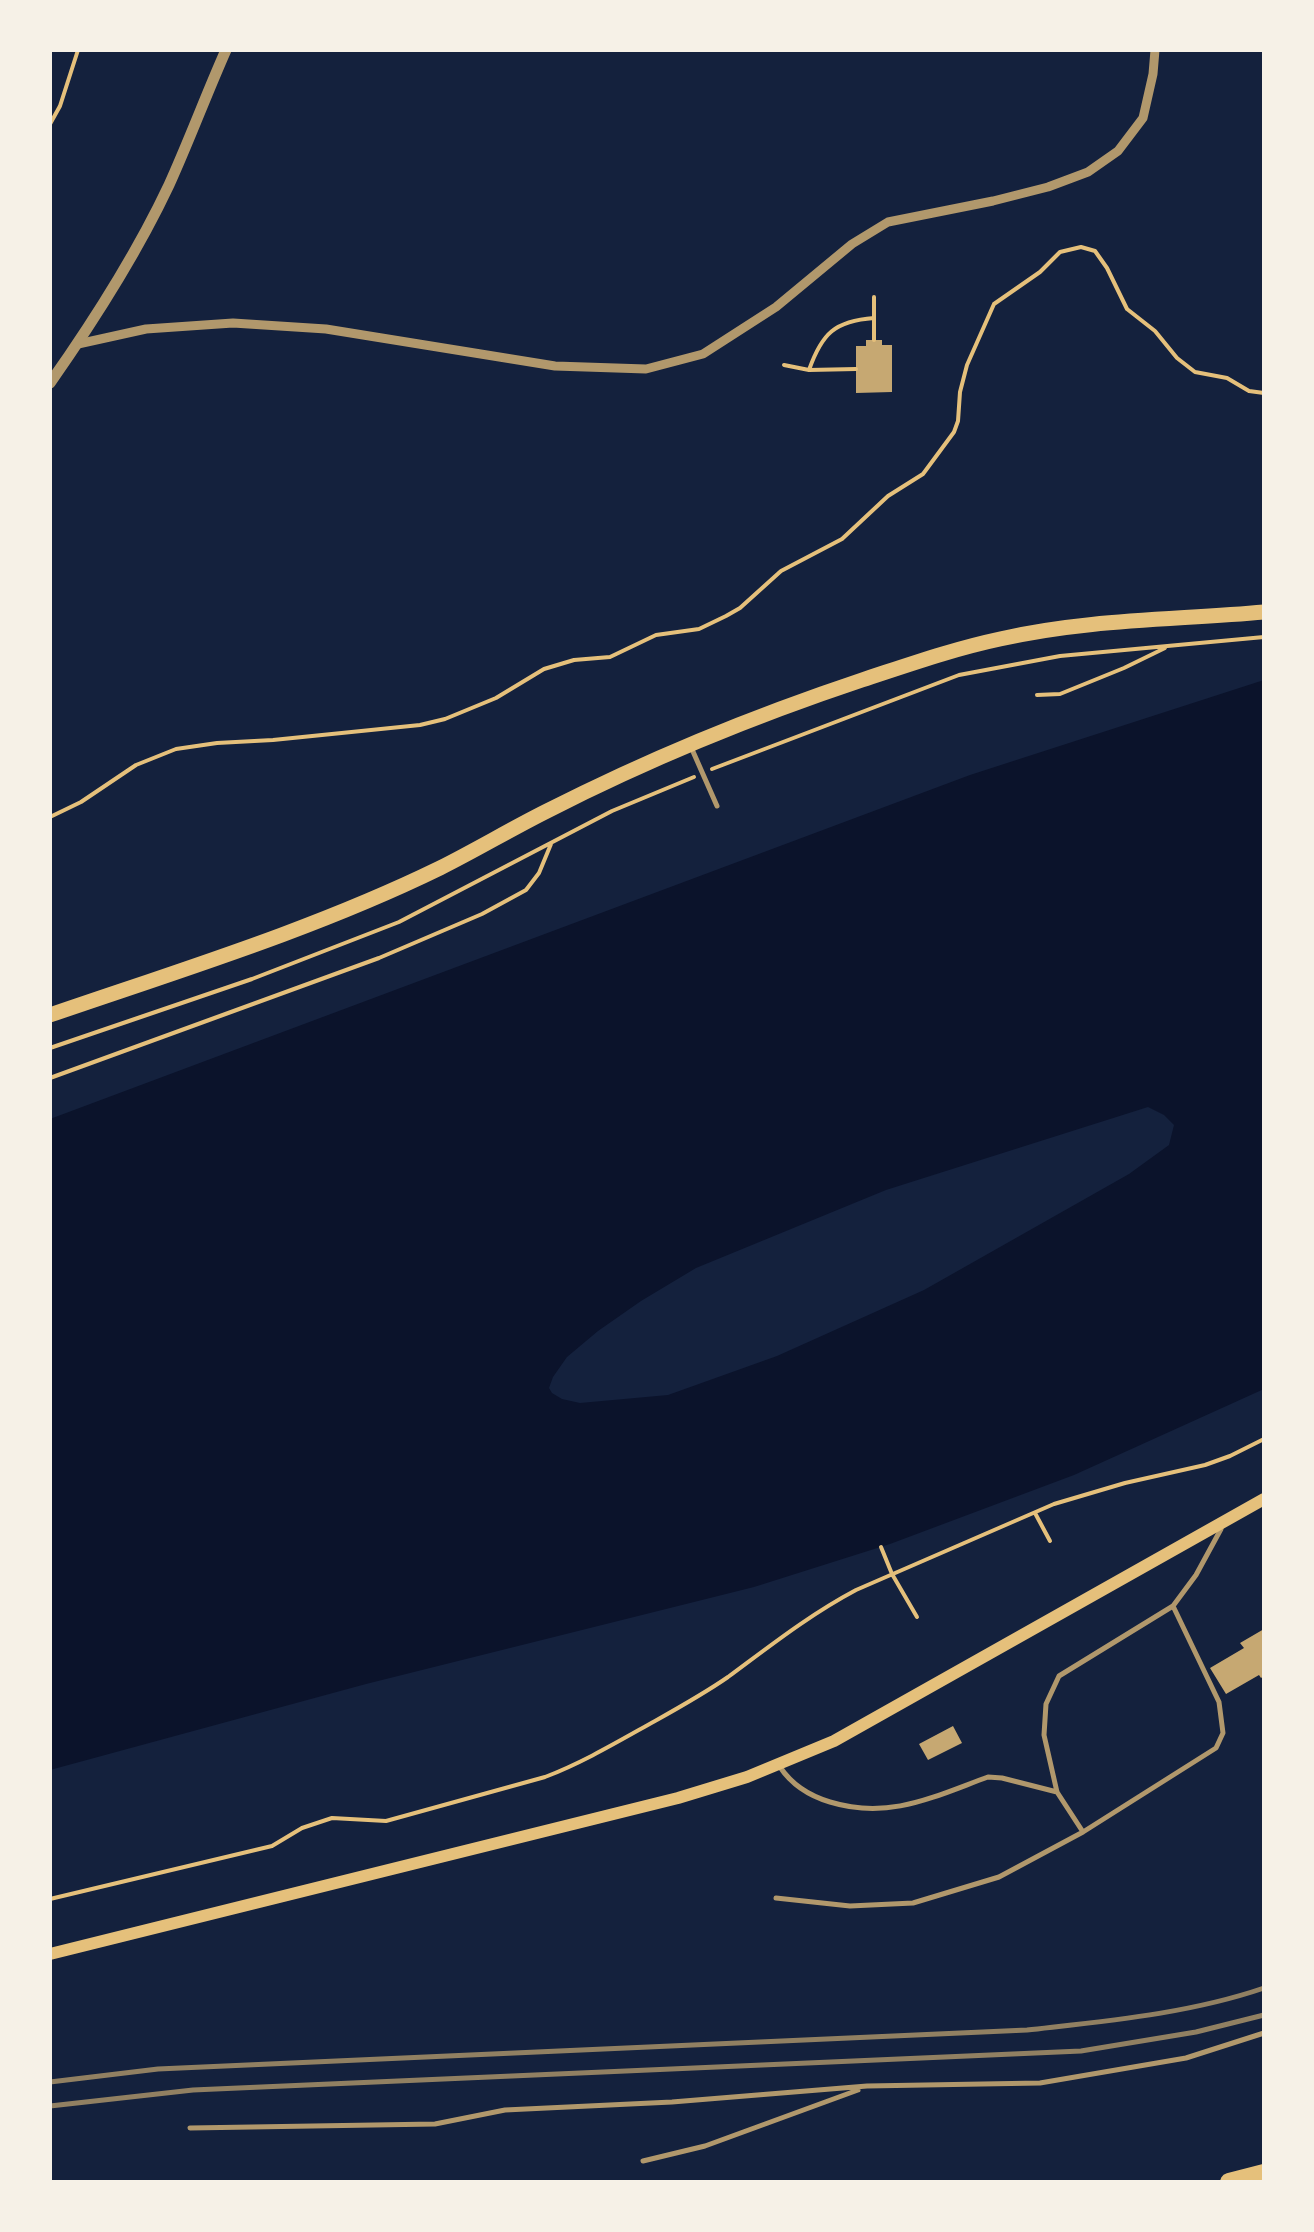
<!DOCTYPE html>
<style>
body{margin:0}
#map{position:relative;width:1314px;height:2232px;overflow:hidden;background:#14213d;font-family:Manrope,sans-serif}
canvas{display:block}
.frame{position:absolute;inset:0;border:52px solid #f6f1e7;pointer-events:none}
</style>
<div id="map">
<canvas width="1314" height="2232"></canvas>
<div class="frame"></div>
</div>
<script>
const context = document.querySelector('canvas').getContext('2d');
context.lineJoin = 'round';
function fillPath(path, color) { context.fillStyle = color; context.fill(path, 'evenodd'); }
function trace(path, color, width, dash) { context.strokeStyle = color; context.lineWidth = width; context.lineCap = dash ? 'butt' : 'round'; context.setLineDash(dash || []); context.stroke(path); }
const water = new Path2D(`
 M1264 680V1389L1074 1475 890 1544 754 1587 366 1684 50 1770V1119L970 775ZM1148 1107 1164 1115 1174 1125 1169 1145 1129 1174 924 1290 777 1356 668 1395 580 1403 562 1399 552 1393 549 1388 553 1377 567 1357 598 1331 641 1301 696 1268 886 1190Z`);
const building = new Path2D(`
 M866 340H882V345H892V392L856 393V346H866Z
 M1264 1629V1676L1261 1678 1259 1675 1226 1694 1210 1668 1244 1648 1240 1643Z
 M953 1726 962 1743 928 1760 919 1744Z`);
const path = new Path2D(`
 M50 124 60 106 78 50
 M874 340V297
 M784 365 809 370 856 369
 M809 370C822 333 835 321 874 318
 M1037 695 1060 694 1124 668 1165 648
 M712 769 959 675 1060 656 1264 637
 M50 817 81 802 136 765 176 749 217 743 273 740 420 725 445 719 496 698 544 669 574 660 610 657 656 635 699 629 726 616 740 608 781 571 842 539 888 496 923 474 954 432 958 421 960 392 967 365 994 304 1040 272 1060 252 1081 247 1095 251 1107 268 1127 309 1155 331 1177 358 1195 372 1227 378 1249 391 1264 393
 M50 1048 252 979 399 922 612 811 694 777
 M50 1078 379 958 482 914 526 890 539 873 551 844
 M1035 1513 1050 1541
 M881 1547 892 1574 917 1617
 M50 1899 272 1846 302 1828 332 1818 386 1821 545 1777C584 1762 619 1741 655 1721 680 1707 705 1693 728 1677 770 1646 809 1615 856 1590L1054 1504 1125 1483 1205 1465 1230 1456 1264 1439`);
const service = new Path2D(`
 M691 747 717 806
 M1173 1606 1219 1702 1223 1733 1216 1748 1083 1832 1057 1792 1044 1735 1046 1704 1059 1676 1173 1606 1196 1575 1221 1529
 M780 1767C792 1785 810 1796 830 1802 889 1820 933 1797 988 1777L1002 1778 1057 1792
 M776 1898 850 1906 913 1903 999 1877 1083 1832
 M190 2128 435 2124 505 2110 672 2102 867 2086 1040 2083 1186 2058 1264 2033
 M643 2161 705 2146 858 2090`);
const minor = new Path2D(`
 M78 344 146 329 233 323 326 329 555 366 646 369 703 354 776 307 852 244 888 222 993 201 1048 187 1088 172 1118 151 1143 118 1153 74 1155 50`);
const tertiary = new Path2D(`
 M50 383C93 322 137 253 169 185 189 141 206 95 226 50`);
const secondary = new Path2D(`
 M50 1954 678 1798 747 1777 834 1741 1264 1499`);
const primary = new Path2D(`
 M50 1015C181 970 315 929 440 868 476 850 511 829 547 811 649 759 754 716 862 680 908 665 953 649 1000 639 1087 619 1176 620 1264 612`);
const motorway = new Path2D(`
 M1229 2182 1264 2173`);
const rail = new Path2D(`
 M50 2082 158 2069 1027 2030C1106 2021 1188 2014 1264 1988
 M50 2106 193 2090 1081 2051 1196 2032 1264 2015`);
fillPath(water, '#0b132b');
fillPath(building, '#c6a872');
trace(path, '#e5c07b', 4);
trace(service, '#b1986c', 5);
trace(minor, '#b1986c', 9);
trace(tertiary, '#b1986c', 11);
trace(secondary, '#e5c07b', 12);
trace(primary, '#e5c07b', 15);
trace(motorway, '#e5c07b', 18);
trace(rail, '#918062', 5);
</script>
